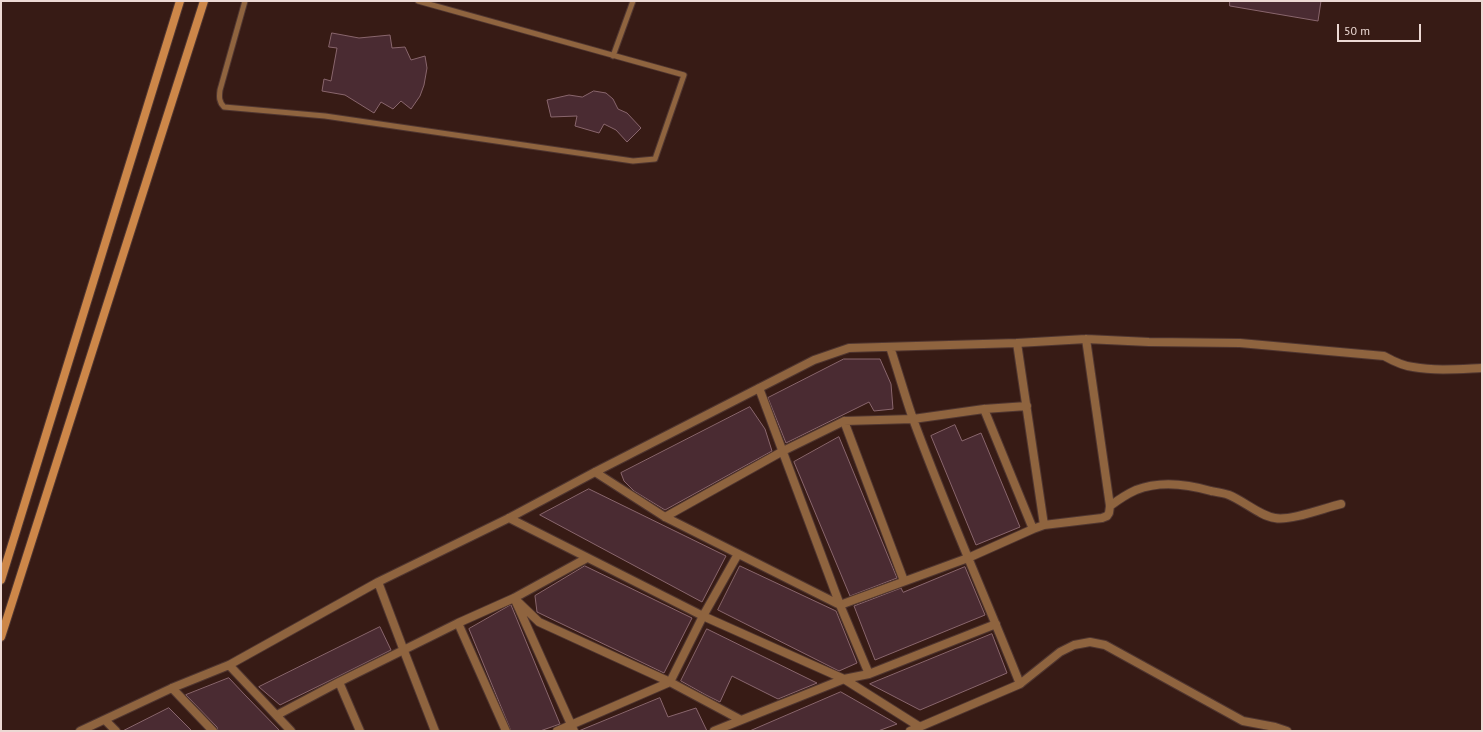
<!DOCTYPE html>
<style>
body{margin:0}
#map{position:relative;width:1483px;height:732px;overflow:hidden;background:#371b15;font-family:"PT Sans",sans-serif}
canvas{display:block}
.frame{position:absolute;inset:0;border:2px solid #ecd9d4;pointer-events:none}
.scale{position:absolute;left:1337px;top:24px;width:84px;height:18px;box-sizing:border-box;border:2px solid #ecd9d4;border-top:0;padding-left:5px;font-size:12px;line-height:14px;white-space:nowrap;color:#ecd9d4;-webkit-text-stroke:3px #371b15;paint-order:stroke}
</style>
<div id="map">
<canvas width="1483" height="732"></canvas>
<div class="frame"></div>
<div class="scale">50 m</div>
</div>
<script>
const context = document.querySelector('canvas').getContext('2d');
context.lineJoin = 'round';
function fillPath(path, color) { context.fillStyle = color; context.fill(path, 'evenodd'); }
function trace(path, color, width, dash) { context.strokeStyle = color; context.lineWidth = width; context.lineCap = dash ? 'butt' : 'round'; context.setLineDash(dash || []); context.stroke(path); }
const building = new Path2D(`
 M1230 1H1321L1318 21 1230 6Z
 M332 33 359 38 390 35 392 48 405 47 411 60 425 56 427 68 424 85 420 96 411 109 401 101 393 109 381 102 374 113 345 95 322 91 324 79 331 81 337 48 329 47Z
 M594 91 606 93 613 99 618 109 627 113 641 128 627 142 616 130 604 124 599 133 575 126 577 116 551 117 547 100 569 95 582 97Z
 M844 359H880L891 384 893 409 874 411 869 402 786 443 768 398Z
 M750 407 765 429 772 451 665 510 634 491 624 481 621 473Z
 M955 425 962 441 981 433 1020 527 976 545 931 436Z
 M839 437 897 578 850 596 794 462Z
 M589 489 726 556 702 602 540 515Z
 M585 566 692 618 664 673 537 612 535 596Z
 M740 566 836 611 857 663 839 671 718 610Z
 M965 567 985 615 875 660 854 606 901 588 903 592Z
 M511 605 560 724 540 731H511L469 629Z
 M380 627 391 650 331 680 280 705 259 687Z
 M707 629 817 683 778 699 732 676 720 702 706 695 681 681Z
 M992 634 1007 673 920 710 870 684Z
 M229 678 245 695 280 731H218L217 727 186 695Z
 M841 692 897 724 878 731H750Z
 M660 698 668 717 696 708 707 731H579Z
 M169 708 192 731H123Z`);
const lane = new Path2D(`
 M245 1 220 90C219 97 219 102 224 107L325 116 633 161 655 159 684 75 418 1
 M613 56 633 1`);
const street = new Path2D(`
 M1017 343 1044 525
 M890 347C898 371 905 396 913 419 946 509 985 596 1020 684
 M759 388 840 605 869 674
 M984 409 1033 529
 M844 421 904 581
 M595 472 665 517 840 605 968 558 1033 529 1044 525 1102 518 1107 516 1109 513 1110 506 1086 339
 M1110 506C1118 500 1127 494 1136 490 1161 480 1187 484 1211 491 1217 492 1224 493 1229 495 1244 501 1260 516 1275 518 1291 521 1324 508 1341 504
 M665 517 783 451 844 421 913 419 984 409 1027 406
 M509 518 703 616 844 679 920 727
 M378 582 404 651 435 731
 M514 598 539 622 670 682 741 720
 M516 602 574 731
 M458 623 506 731
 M229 665 291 731
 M339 682 360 731
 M172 688 213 731
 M277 715 339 682 458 623 514 598 587 558
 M105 720 116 731
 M80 731 172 688 229 665 378 582 509 518 595 472 814 360 849 348 1017 343 1086 339 1149 342 1240 343 1384 356C1393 361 1403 366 1413 367 1436 371 1459 369 1482 368
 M557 731 670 682 703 616 738 554
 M714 731 844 679 869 674 996 624
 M910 731 1020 684 1060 652 1074 645 1090 642 1105 645 1243 721 1275 727 1287 731`);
const secondary = new Path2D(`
 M1 580 180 1
 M1 637 204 1`);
fillPath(building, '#4a2b32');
trace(building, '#89666d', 1);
trace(lane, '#503630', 7);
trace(street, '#503630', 10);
trace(secondary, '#503630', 10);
trace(lane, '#8f643f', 5);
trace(street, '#8f643f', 8);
trace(secondary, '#cd8749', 8);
</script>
